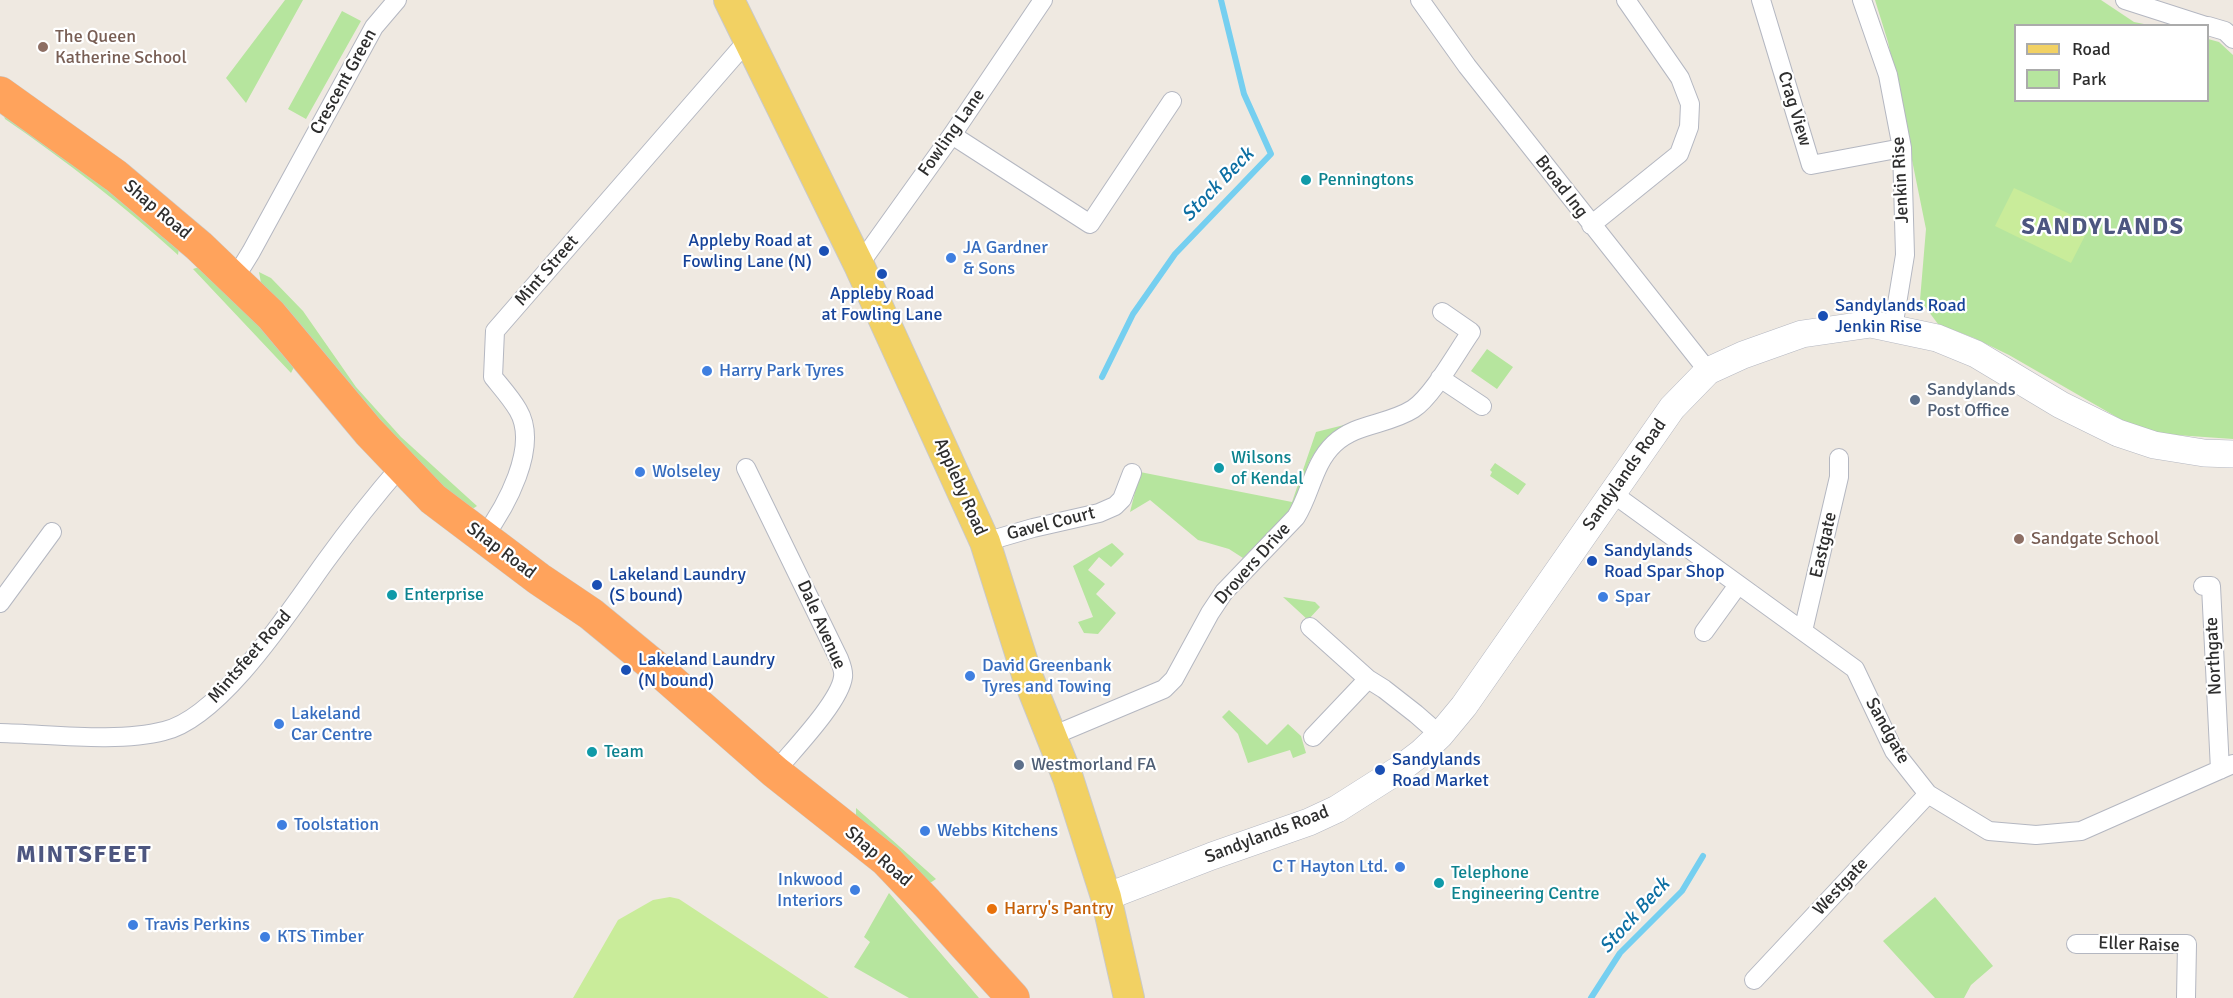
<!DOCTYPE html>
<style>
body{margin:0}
#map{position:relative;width:2233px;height:998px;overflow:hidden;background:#efe9e1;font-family:Signika,sans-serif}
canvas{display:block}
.legend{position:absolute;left:2014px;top:24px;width:195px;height:78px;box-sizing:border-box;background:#fff;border:2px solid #ababab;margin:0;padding:8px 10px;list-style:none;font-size:18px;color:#2e2e2e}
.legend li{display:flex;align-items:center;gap:12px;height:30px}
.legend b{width:30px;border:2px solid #ababab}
</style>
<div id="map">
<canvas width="2233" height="998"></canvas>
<ul class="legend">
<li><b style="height:8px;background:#f2d163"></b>Road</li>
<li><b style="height:16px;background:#b6e59e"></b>Park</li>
</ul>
</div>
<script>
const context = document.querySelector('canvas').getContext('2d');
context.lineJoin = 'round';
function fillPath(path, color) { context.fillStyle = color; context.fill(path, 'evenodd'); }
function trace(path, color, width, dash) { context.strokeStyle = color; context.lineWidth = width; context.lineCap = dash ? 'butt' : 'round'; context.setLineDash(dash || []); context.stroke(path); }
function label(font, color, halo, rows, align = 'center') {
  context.font = font + ' Signika,sans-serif'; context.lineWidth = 4.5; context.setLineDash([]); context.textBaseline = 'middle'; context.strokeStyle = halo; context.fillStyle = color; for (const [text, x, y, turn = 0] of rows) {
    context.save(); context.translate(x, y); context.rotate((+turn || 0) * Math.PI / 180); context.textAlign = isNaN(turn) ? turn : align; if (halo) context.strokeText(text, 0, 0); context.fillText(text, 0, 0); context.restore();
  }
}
const green = new Path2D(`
 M285 0H303L246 103 226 78Z
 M1875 0H2101L2134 22 2149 25 2016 26V100H2208V39L2219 42 2233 55V439L2162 434 2127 423 2009 355 1974 338 1938 324 1920 300 1926 229 1888 42Z
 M342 11 361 21 306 119 288 109Z
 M4 116 58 149 179 248 178 255C123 205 66 161 5 119Z
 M199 267 267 333 294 367 291 373 193 269Z
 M259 272 271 278 303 311 356 387 401 437 477 506 474 508 463 507 398 445 261 283Z
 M1487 349 1513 367 1497 389 1471 371Z
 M1348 424C1331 435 1314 448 1307 468 1303 480 1301 493 1295 504 1285 521 1257 542 1243 558L1229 549 1198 540 1150 500 1130 512 1140 472 1292 502 1316 432Z
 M1495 463 1526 484 1518 495 1490 476 1492 472 1490 470Z
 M1112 543 1124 554 1111 567 1099 557 1088 570 1105 584 1096 594 1116 613 1098 634 1084 633 1078 622 1093 617 1073 566Z
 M1283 597 1315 602 1320 607 1308 620Z
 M1229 710 1267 745 1288 724 1301 736 1306 753 1293 758 1290 750 1248 763 1238 734 1222 717Z
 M856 808 926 870 936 879 930 883 926 880 856 818Z
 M889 893 979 998H909L854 967 870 942 864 937Z
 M1935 897 1993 966 1971 985 1964 998H1935L1883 941Z`);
const pitch = new Path2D(`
 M2014 188 2091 224 2071 263 1995 226Z
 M670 897 679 899 829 998H573L618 920 653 900Z`);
const stream = new Path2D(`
 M1102 377 1133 314 1175 254 1271 154 1244 94 1221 0
 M1591 998 1620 953 1682 891 1703 856`);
const street = new Path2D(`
 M1420 0 1467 66 1708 371
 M1761 0 1811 165 1902 148
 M1862 0 1888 75 1902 148 1905 255 1893 328
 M2125 0 2206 26
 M2208 26 2225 31 2233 39
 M952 135 1090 224 1172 101
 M1591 225 1679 154 1689 127 1690 104 1680 78 1626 0
 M859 265 952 135 1043 0
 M233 277 243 265 251 252 374 27 397 0
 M1440 378 1482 406
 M746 468 839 659C841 664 844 671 843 677 840 702 792 751 775 772
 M1612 493 1855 669 1894 751 1928 794 1989 831 2036 835 2081 831 2233 764
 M483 538C505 508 540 447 518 410 511 398 501 387 493 377L495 331 748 40
 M985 542 1033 528 1099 513 1115 506 1122 499 1132 473
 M2203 586H2211L2220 770
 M0 603 52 532
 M1310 627 1368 679 1384 689 1416 714 1440 735
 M1803 631 1839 477V458
 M1704 632 1738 585
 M0 733C49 734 118 743 164 731 221 718 291 609 325 562 349 529 374 497 401 466
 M1052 736 1164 689 1174 679 1210 613 1224 592 1296 517C1311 493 1313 464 1334 444 1356 423 1388 425 1413 409 1432 397 1457 352 1471 332L1442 312
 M1313 737 1368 679
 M2076 944H2187L2186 998
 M1754 980 1928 794`);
const secondary = new Path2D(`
 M1106 897 1212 856 1309 822 1337 809 1400 769 1421 753 1440 735 1464 706 1672 408 1708 371 1743 355 1802 334 1871 324 1937 338 1976 354 2061 405 2118 433 2154 445 2204 453 2233 454`);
const primary = new Path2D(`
 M729 0 859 265 985 542 1027 675 1068 778 1106 897 1129 998`);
const highway = new Path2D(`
 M0 93 116 176 199 246 271 315 369 432 433 499 539 579 591 614 653 665 775 772 886 860 927 903 1013 998`);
const markers = [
 [43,47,6,"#8d6e63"],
 [1306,180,6,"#0f9aa8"],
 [824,251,6,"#1a4fb4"],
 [951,258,6,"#3f7fe0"],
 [882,274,6,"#1a4fb4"],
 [1823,316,6,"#1a4fb4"],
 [707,371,6,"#3f7fe0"],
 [1915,400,6,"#5c6f8a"],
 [1219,468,6,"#0f9aa8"],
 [640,472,6,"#3f7fe0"],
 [2019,539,6,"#8d6e63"],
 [1592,561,6,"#1a4fb4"],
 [597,585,6,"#1a4fb4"],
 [392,595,6,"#0f9aa8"],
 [1603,597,6,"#3f7fe0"],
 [626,670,6,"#1a4fb4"],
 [970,676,6,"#3f7fe0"],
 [279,724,6,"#3f7fe0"],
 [592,752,6,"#0f9aa8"],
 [1019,765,6,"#5c6f8a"],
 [1380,770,6,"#1a4fb4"],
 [282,825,6,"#3f7fe0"],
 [925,831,6,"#3f7fe0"],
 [1400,867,6,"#3f7fe0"],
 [1439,883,6,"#0f9aa8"],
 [855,890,6,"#3f7fe0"],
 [992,909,6,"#e8710a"],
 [133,925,6,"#3f7fe0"],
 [265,937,6,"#3f7fe0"]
];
const educationNames = [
 ["The Queen",55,37],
 ["Katherine School",55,58],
 ["Sandgate School",2031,539]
];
const streetNames = [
 ["Crescent Green",344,82,-61],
 ["Crag View",1794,109,73],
 ["Fowling Lane",952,133,-55],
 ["Jenkin Rise",1901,180,-93],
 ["Broad Ing",1561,187,52],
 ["Shap Road",157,210,40],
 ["Mint Street",547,271,-49],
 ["Sandylands Road",1625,475,-55],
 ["Appleby Road",960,487,66],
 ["Gavel Court",1051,524,-14],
 ["Eastgate",1824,545,-77],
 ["Shap Road",501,551,37],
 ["Drovers Drive",1253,564,-48],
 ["Dale Avenue",821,625,66],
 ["Northgate",2214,656,-93],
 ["Mintsfeet Road",250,657,-49],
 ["Sandgate",1887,731,61],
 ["Sandylands Road",1267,835,-21],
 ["Shap Road",878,857,41],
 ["Westgate",1841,887,-47],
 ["Eller Raise",2139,945,2]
];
const cultureNames = [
 ["Penningtons",1318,180],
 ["Wilsons",1231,458],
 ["of Kendal",1231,479],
 ["Enterprise",404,595],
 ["Team",604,752],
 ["Telephone",1451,873],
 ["Engineering Centre",1451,894]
];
const transitNames = [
 ["Appleby Road at",812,241,"right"],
 ["Fowling Lane (N)",812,262,"right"],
 ["Appleby Road",882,294,"center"],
 ["at Fowling Lane",882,315,"center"],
 ["Sandylands Road",1835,306],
 ["Jenkin Rise",1835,327],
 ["Sandylands",1604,551],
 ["Road Spar Shop",1604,572],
 ["Lakeland Laundry",609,575],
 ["(S bound)",609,596],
 ["Lakeland Laundry",638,660],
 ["(N bound)",638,681],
 ["Sandylands",1392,760],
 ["Road Market",1392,781]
];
const shopNames = [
 ["JA Gardner",963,248],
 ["& Sons",963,269],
 ["Harry Park Tyres",719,371],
 ["Wolseley",652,472],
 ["Spar",1615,597],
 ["David Greenbank",982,666],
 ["Tyres and Towing",982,687],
 ["Lakeland",291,714],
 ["Car Centre",291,735],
 ["Toolstation",294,825],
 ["Webbs Kitchens",937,831],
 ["C T Hayton Ltd.",1388,867,"right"],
 ["Inkwood",843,880,"right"],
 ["Interiors",843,901,"right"],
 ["Travis Perkins",145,925],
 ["KTS Timber",277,937]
];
const serviceNames = [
 ["Sandylands",1927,390],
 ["Post Office",1927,411],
 ["Westmorland FA",1031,765]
];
const foodNames = [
 ["Harry's Pantry",1004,909]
];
const waterNames = [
 ["Stock Beck",1218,185,-46],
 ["Stock Beck",1635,916,-48]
];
const districtNames = [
 ["SANDYLANDS",2103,228],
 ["MINTSFEET",84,856]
];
fillPath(green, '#b6e59e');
fillPath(pitch, '#c9ec9a');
trace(stream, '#75cff0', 6);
trace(street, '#b4b7c1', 20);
trace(secondary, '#b4b7c1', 28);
trace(primary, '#c9c9c9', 32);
trace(highway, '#c9c9c9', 34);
trace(street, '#fff', 18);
trace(secondary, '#fff', 27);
trace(primary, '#f2d163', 30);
trace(highway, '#ffa35c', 33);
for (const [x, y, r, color] of markers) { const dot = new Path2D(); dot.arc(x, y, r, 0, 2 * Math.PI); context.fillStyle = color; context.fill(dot); trace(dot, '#fff', 2); }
label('18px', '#785e54', '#fff', educationNames, 'left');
label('18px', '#2e2e2e', '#fff', streetNames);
label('18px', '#0d838f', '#fff', cultureNames, 'left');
label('18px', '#164399', '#fff', transitNames, 'left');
label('18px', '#366cbe', '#fff', shopNames, 'left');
label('18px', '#4e5e75', '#fff', serviceNames, 'left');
label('18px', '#c56008', '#fff', foodNames, 'left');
label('italic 20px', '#0d6fa3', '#fff', waterNames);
context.letterSpacing = '1.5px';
label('bold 24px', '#4d5680', '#fff', districtNames);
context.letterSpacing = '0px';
</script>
